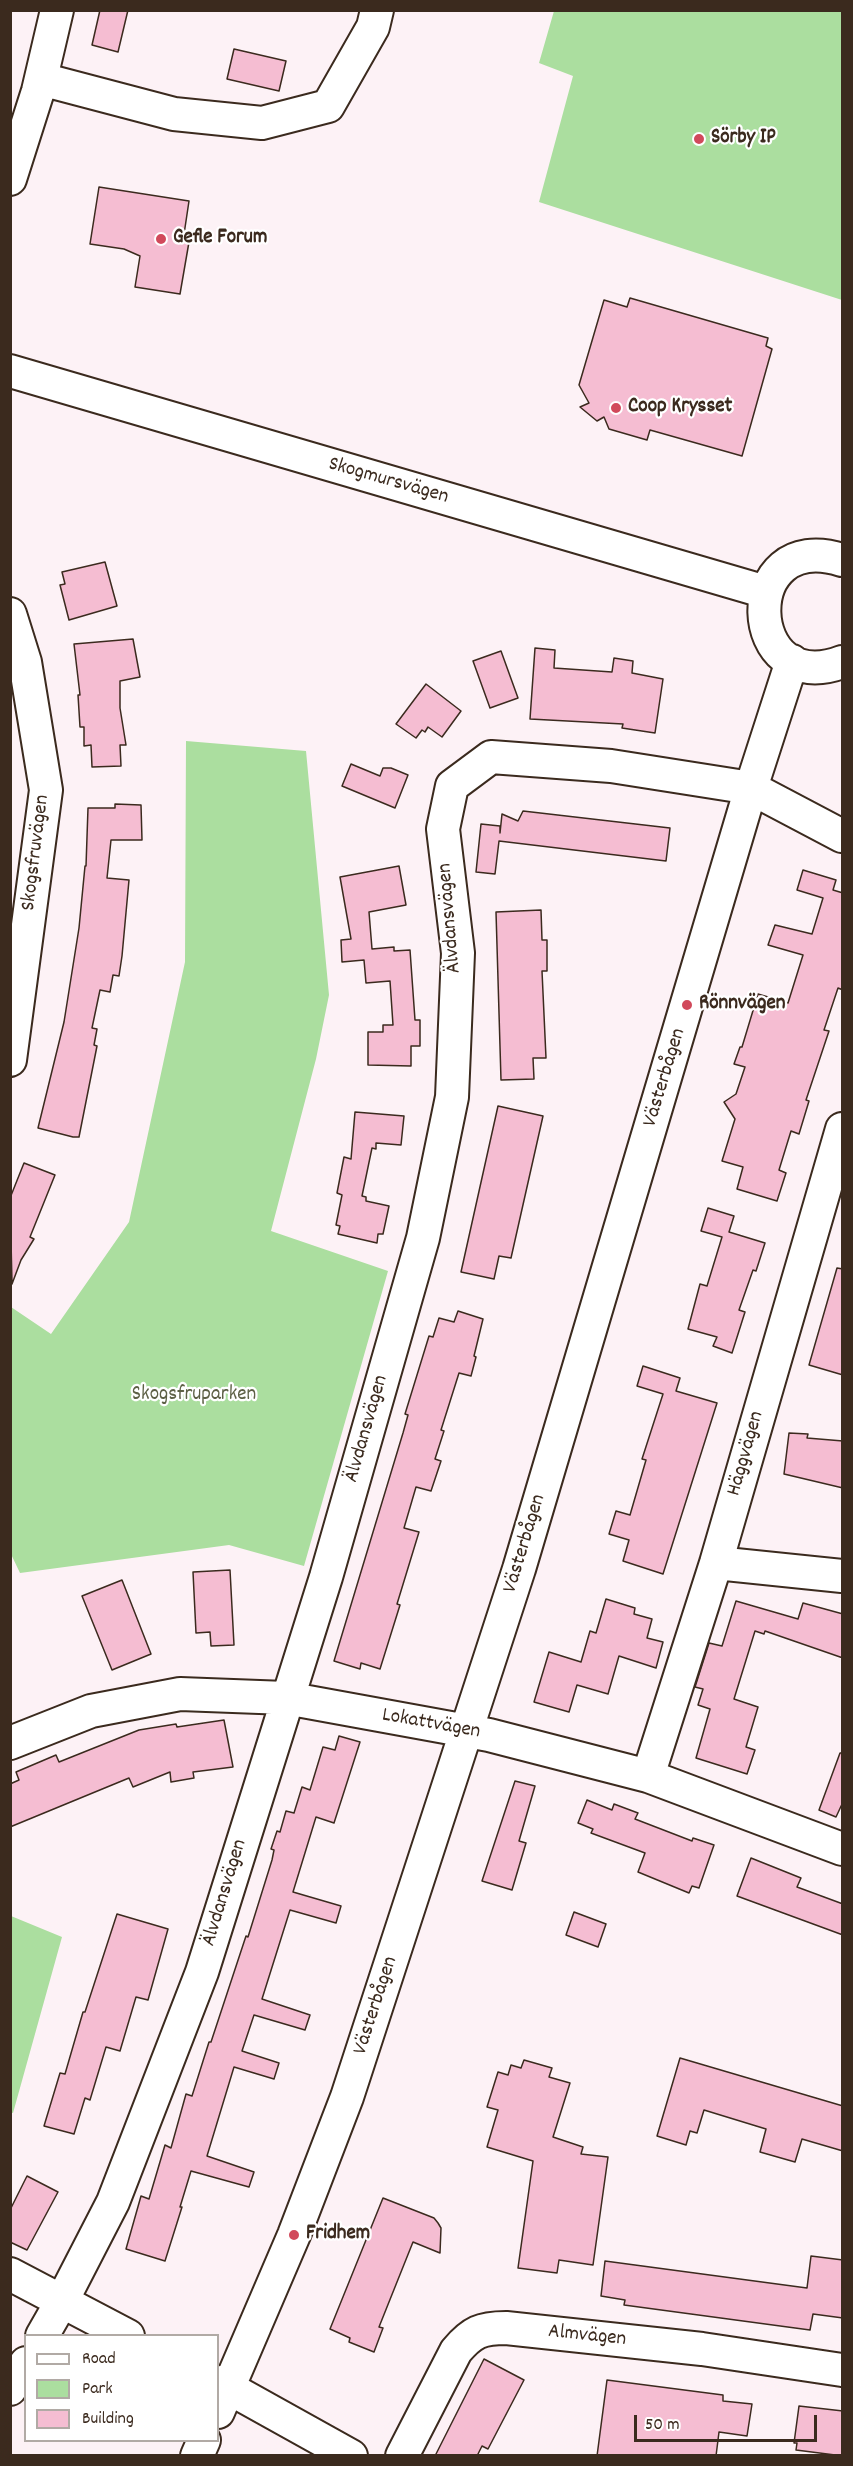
<!DOCTYPE html>
<meta charset="utf-8">
<style>
body{margin:0}
#map{position:relative;width:853px;height:2466px;overflow:hidden;background:#fdf2f6;font-family:Dekko,sans-serif}
canvas{display:block}
.frame{position:absolute;inset:0;border:12px solid #3b2a1e;pointer-events:none}
.legend{position:absolute;left:24px;top:2334px;width:195px;height:108px;box-sizing:border-box;background:#fff;border:2px solid #b1aaa5;margin:0;padding:8px 10px;list-style:none;font-size:18px;color:#3b2a1e}
.legend li{display:flex;align-items:center;gap:12px;height:30px}
.legend b{width:30px;border:2px solid #b1aaa5}
.scale{position:absolute;left:634px;top:2415px;width:183px;height:27px;box-sizing:border-box;border:3px solid #3b2a1e;border-top:0;padding-left:8px;font-size:18px;line-height:21px;white-space:nowrap;color:#3b2a1e;-webkit-text-stroke:4px #fff;paint-order:stroke}
</style>
<div id="map">
<canvas width="853" height="2466"></canvas>
<div class="frame"></div>
<ul class="legend">
<li><b style="height:8px;background:#fff"></b>Road</li>
<li><b style="height:16px;background:#abde9f"></b>Park</li>
<li><b style="height:16px;background:#f5bdd2"></b>Building</li>
</ul>
<div class="scale">50 m</div>
</div>
<script>
const context = document.querySelector('canvas').getContext('2d');
context.lineJoin = 'round';
function fillPath(path, color) { context.fillStyle = color; context.fill(path, 'evenodd'); }
function trace(path, color, width, dash) { context.strokeStyle = color; context.lineWidth = width; context.lineCap = dash ? 'butt' : 'round'; context.setLineDash(dash || []); context.stroke(path); }
function label(font, color, halo, rows, align = 'center') {
  context.font = font + ' Dekko,sans-serif'; context.lineWidth = 4.5; context.setLineDash([]); context.textBaseline = 'middle'; context.strokeStyle = halo; context.fillStyle = color; for (const [text, x, y, turn = 0] of rows) {
    context.save(); context.translate(x, y); context.rotate((+turn || 0) * Math.PI / 180); context.textAlign = isNaN(turn) ? turn : align; if (halo) context.strokeText(text, 0, 0); context.fillText(text, 0, 0); context.restore();
  }
}
const green = new Path2D(`
 M554 11H842V300L539 202 573 76 539 63Z
 M186 741 306 751 329 995 316 1059 271 1231 388 1271 304 1566 229 1545 20 1573 10 1552 11 1307 51 1334 129 1222 185 962Z
 M11 1916 62 1937 13 2113 10 2112Z`);
const building = new Path2D(`
 M100 10H128L118 52 92 45Z
 M234 49 286 61 279 91 227 79Z
 M99 187 189 201 183 241 189 242 180 294 135 287 140 256 124 249 90 244Z
 M630 298 768 338 766 346 772 349 742 456 650 430 647 440 609 429 604 417 597 421 580 407 589 403 579 385 604 300 627 307Z
 M105 562 117 606 69 620 60 585 65 584 62 572Z
 M133 639 140 677 120 681V708L126 745H120L121 766 92 767 91 745 84 746V727H80L78 695H80L74 644Z
 M535 648 555 650 554 668 612 672 614 658 633 661 632 673 663 679 655 733 622 728 623 724 530 719Z
 M501 651 518 698 490 708 473 661Z
 M426 684 461 711 442 737 428 727 425 732 422 730 416 738 396 724Z
 M351 764 380 776 383 768H391L408 775 395 808 342 786Z
 M115 804 141 805 142 840H111L107 878 129 880 122 956 119 976 113 975 110 992 100 990 92 1028 97 1029 94 1045 97 1046 79 1137H73L38 1128 64 1022 79 928 85 866H86L88 808H115Z
 M523 811 670 828 666 861 499 841 495 874 476 872 481 824 500 826V833L502 814 518 821Z
 M399 866 406 905 369 912 372 949 394 947V951L410 950 415 1020H420V1046H411V1066L368 1065V1032H383V1025H393L390 981 366 983 364 960 342 962 341 940 351 939 340 877Z
 M803 870 836 880 833 890 843 893V990L838 988 824 1030 829 1031 806 1100 809 1101 799 1134 791 1131 779 1170 786 1173 777 1201 737 1189 743 1167 722 1161 735 1119 724 1102 736 1094 745 1067 734 1064 740 1047H742L758 994 788 1003 803 955 768 945 775 925 812 934 823 898 797 890Z
 M541 910 542 940H547V971H542L546 1058H533L534 1079 501 1080 496 912Z
 M498 1106 543 1116 511 1258 499 1256 494 1279 461 1272Z
 M355 1112 404 1116 401 1145 376 1143V1149L372 1148 362 1196 366 1197V1201L389 1206 383 1234H378L377 1243 338 1234 340 1226 336 1225 342 1195 337 1193 344 1157 351 1159Z
 M24 1163 55 1175 30 1237 34 1239 21 1260 12 1284 10 1198Z
 M708 1208 734 1216 729 1232 765 1243 756 1271 753 1270 739 1310 745 1312 732 1353 713 1346 717 1337 688 1329 700 1284 707 1286 722 1237 701 1231Z
 M837 1268 843 1269V1375L809 1365Z
 M458 1311 483 1319 474 1356 476 1357 471 1376 459 1373 441 1430 444 1431 435 1459 441 1461 431 1491 416 1487 404 1528 419 1532 397 1604 400 1605 380 1669 361 1663 360 1669 334 1661 403 1433 408 1415 405 1414 429 1336 433 1337 439 1318 454 1322Z
 M643 1366 680 1378 676 1391 717 1403 663 1574 623 1561 629 1540 609 1534 616 1511 630 1515 646 1460 642 1459 663 1394 637 1386Z
 M789 1433 808 1434 807 1438 843 1441V1488L784 1474Z
 M230 1570 234 1645 211 1646 210 1632 196 1633 193 1572Z
 M122 1580 151 1654 112 1670 82 1596Z
 M606 1599 635 1608 634 1614 652 1619 647 1638 663 1642 656 1668 619 1656 608 1694 577 1685 569 1712 534 1702 549 1652 581 1662 590 1631 596 1633Z
 M736 1601 798 1619 803 1603 843 1614V1658L765 1631 764 1634 755 1631 734 1699 758 1707 746 1747 755 1750 747 1774 696 1758 710 1709 698 1705 703 1689 695 1687 709 1643 722 1646Z
 M224 1720 233 1767 193 1772 194 1778 171 1782 170 1772 133 1787 129 1778 10 1827V1784L19 1780 16 1772 56 1755 59 1762 139 1730 176 1724 177 1727Z
 M339 1736 360 1742 334 1823 316 1817 293 1892 341 1906 336 1923 290 1910 262 1999 310 2015 305 2030 254 2015 242 2051 279 2063 274 2079 234 2067 207 2156 254 2172 249 2187 191 2171 180 2207H182L165 2261 126 2249 141 2196 149 2199 165 2145 171 2148 186 2094 192 2096 209 2042H211L246 1936 248 1937 272 1860 274 1850 271 1849 277 1831 280 1832 286 1811 294 1813 302 1787 310 1790 323 1747 335 1750Z
 M840 1753H843V1802L836 1817 819 1810Z
 M515 1781 535 1786 519 1841 526 1843 512 1890 482 1881Z
 M587 1800 612 1810 614 1804 638 1813 635 1819 692 1841 693 1838 714 1845 699 1888 692 1886 689 1893 638 1872 645 1853 591 1833 593 1829 578 1823Z
 M751 1858 801 1878 797 1887 843 1904V1935L737 1896Z
 M574 1912 606 1924 598 1947 566 1935Z
 M117 1914 168 1929 148 2000 136 1997 120 2051 106 2047 90 2100 85 2098 74 2134 44 2126 60 2073 65 2074 83 2012H85Z
 M680 2058 843 2106V2151L802 2139 795 2162 760 2152 766 2129 704 2110 697 2133 690 2131 686 2145 657 2136Z
 M524 2060 552 2068 549 2077 570 2083 553 2137 583 2147 581 2154 608 2157 593 2265 559 2260 557 2273 518 2268 533 2161 487 2147 498 2110 487 2107 498 2072 508 2075 511 2065 521 2068Z
 M27 2176 58 2192 27 2250 10 2242V2210Z
 M383 2198 434 2218 438 2223 441 2228 440 2253 413 2242 379 2327 383 2328 374 2352 349 2342 350 2338 330 2329Z
 M811 2256 843 2260V2318L813 2314 810 2330 624 2305 625 2300 601 2296 605 2261 807 2288Z
 M484 2359 524 2380 488 2449 482 2446 477 2456H435Z
 M607 2380 723 2395V2401L752 2404 747 2436 719 2432 716 2456H597Z
 M799 2406 843 2411V2456L796 2450 797 2443H794Z`);
const minor = new Path2D(`
 M41 79 174 114 262 123 328 106 373 27 377 10
 M10 179 38 91 57 10
 M10 371 766 592
 M842 560C735 526 742 700 842 662
 M10 614 25 662 46 790 10 1060
 M716 1563 842 1576
 M10 1743 91 1711 180 1694 286 1698 489 1735 648 1776 842 1849
 M648 1776 716 1563 842 1129
 M10 2274 128 2336
 M42 2336 62 2301 113 2202 202 1972 326 1577 423 1238 452 1097 458 953 443 829 452 786 491 757 611 766 751 788 842 836
 M218 2382 351 2456
 M10 2389 26 2363
 M218 2412 294 2235 347 2097 519 1569 751 788 792 661
 M197 2456 204 2440
 M402 2456 456 2351C472 2332 481 2328 506 2328L702 2349 842 2370`);
const markers = [
 [699,139,6,"#d1495b"],
 [161,239,6,"#d1495b"],
 [616,408,6,"#d1495b"],
 [687,1005,6,"#d1495b"],
 [294,2235,6,"#d1495b"]
];
const poiNames = [
 ["Sörby IP",711,139],
 ["Gefle Forum",173,239],
 ["Coop Krysset",628,408],
 ["Rönnvägen",699,1005],
 ["Fridhem",306,2235]
];
const streetNames = [
 ["Skogmursvägen",388,482,16],
 ["Skogsfruvägen",37,853,-83],
 ["Älvdansvägen",451,918,-95],
 ["Västerbågen",666,1078,-73],
 ["Älvdansvägen",368,1429,-74],
 ["Häggvägen",747,1454,-74],
 ["Västerbågen",526,1544,-73],
 ["Lokattvägen",431,1725,10],
 ["Älvdansvägen",226,1893,-73],
 ["Västerbågen",377,2006,-72],
 ["Almvägen",587,2337,6]
];
const parkNames = [
 ["Skogsfruparken",194,1396]
];
fillPath(green, '#abde9f');
fillPath(building, '#f5bdd2');
trace(building, '#3b2a1e', 1.5);
trace(minor, '#3b2a1e', 36);
trace(minor, '#fff', 32);
for (const [x, y, r, color] of markers) { const dot = new Path2D(); dot.arc(x, y, r, 0, 2 * Math.PI); context.fillStyle = color; context.fill(dot); trace(dot, '#fff', 2); }
label('bold 21px', '#3b2a1e', '#fff', poiNames, 'left');
label('21px', '#3b2a1e', '#fff', streetNames);
label('21px', '#5d6045', '#fff', parkNames);
</script>
